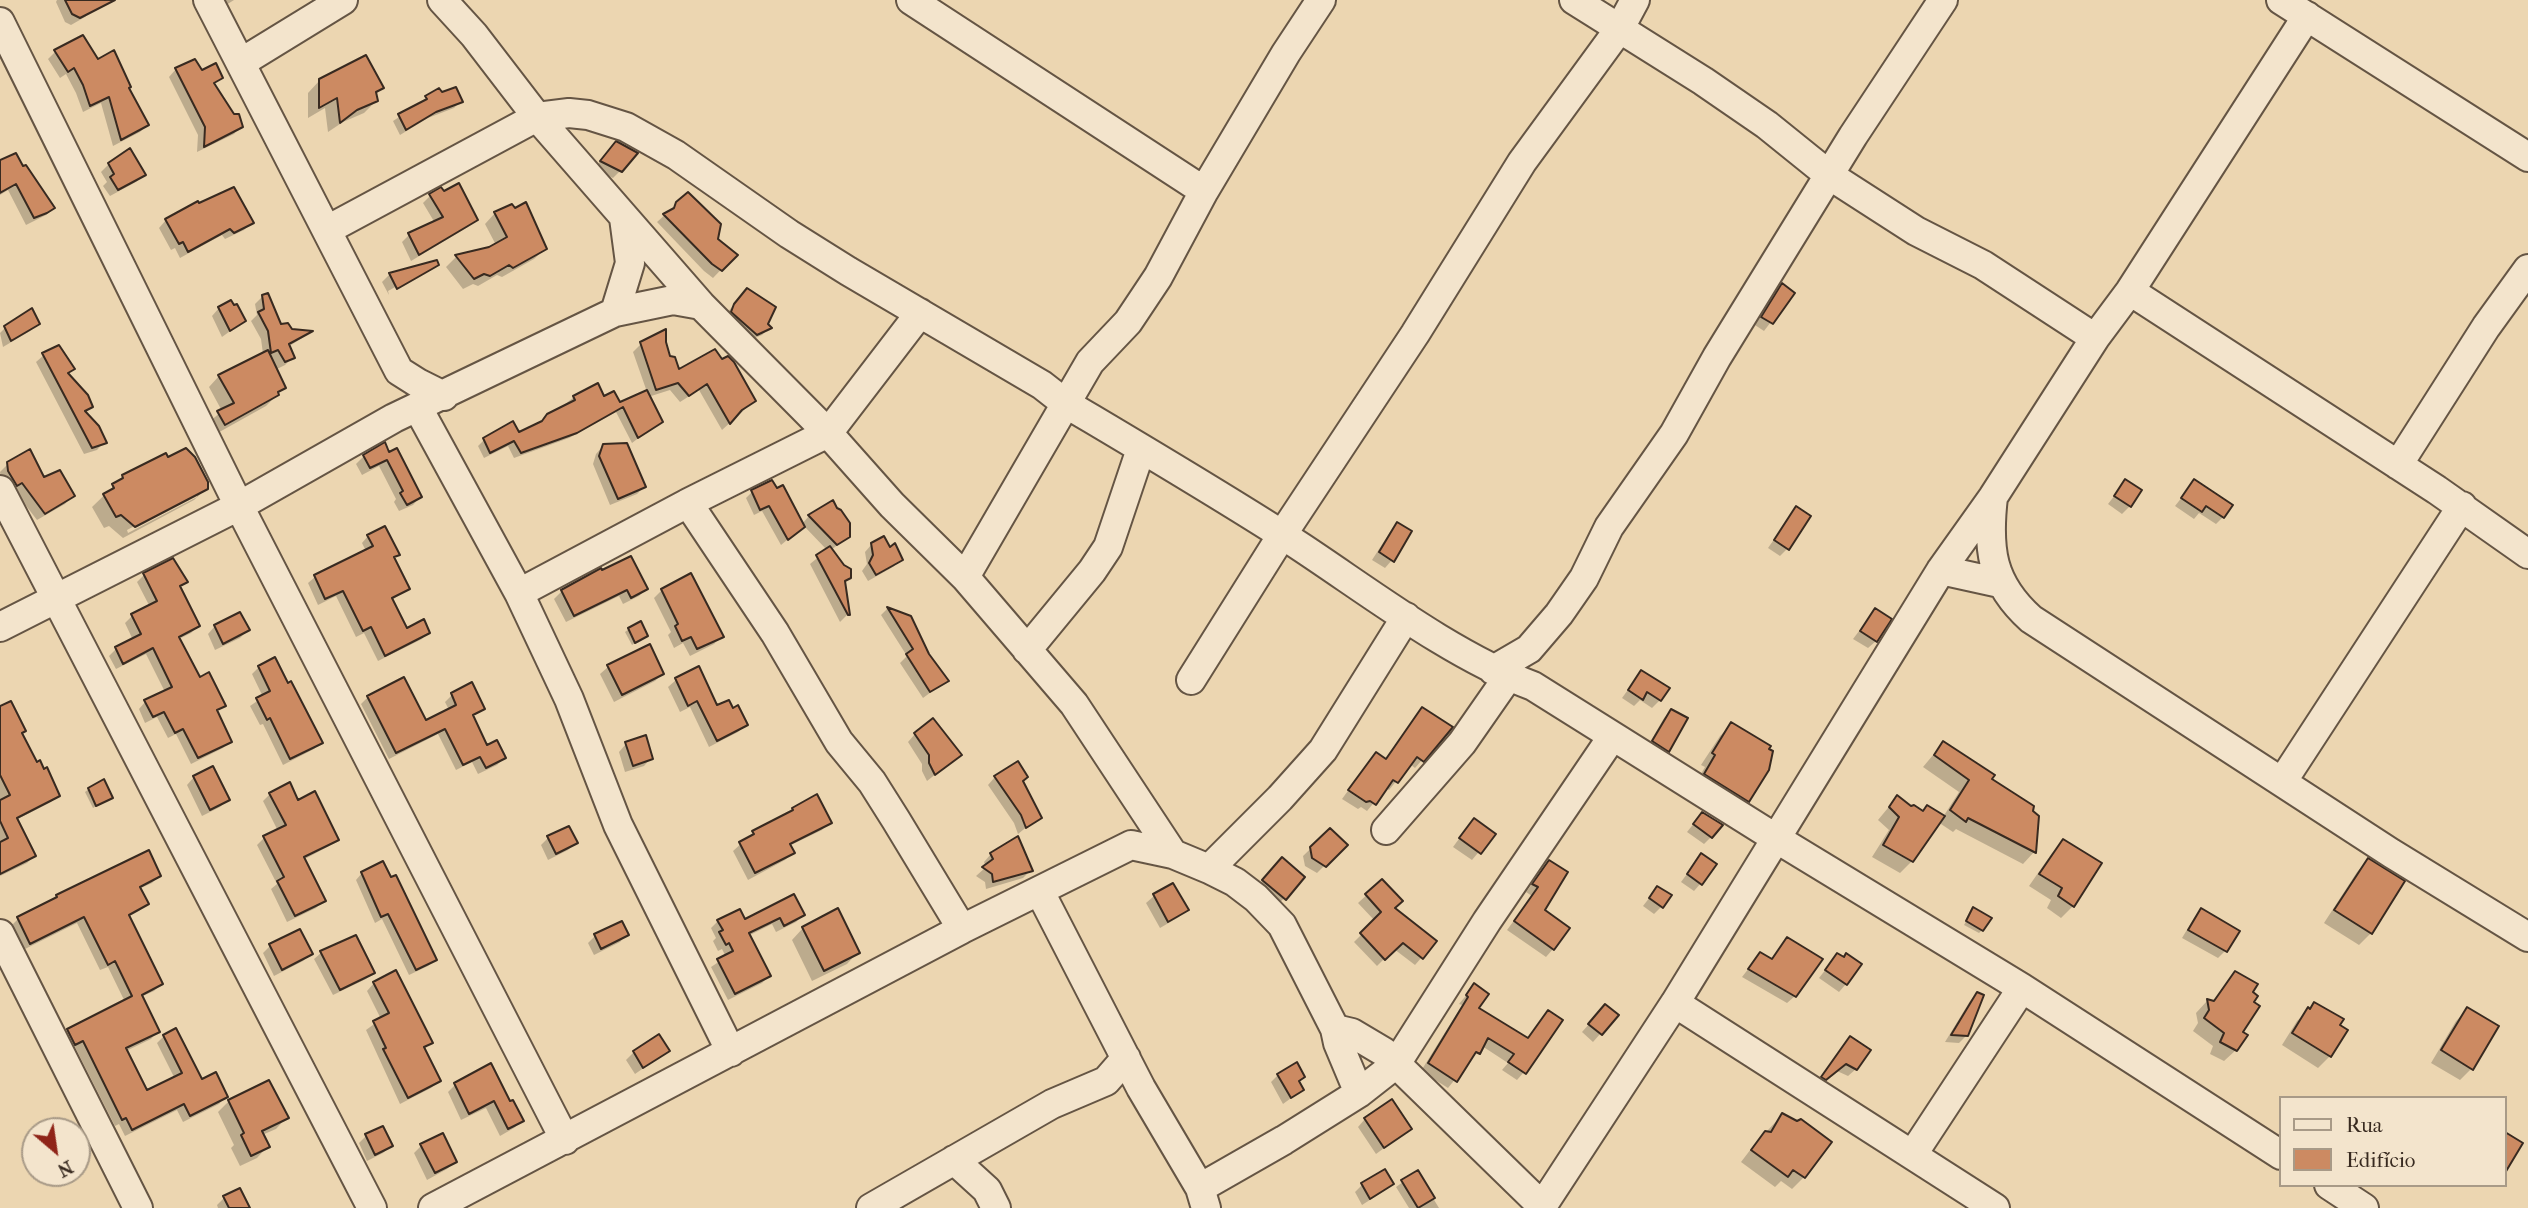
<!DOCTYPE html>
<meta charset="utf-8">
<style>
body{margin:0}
#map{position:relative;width:2528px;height:1208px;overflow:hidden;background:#ecd6b1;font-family:"IM FELL French Canon",serif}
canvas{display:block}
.legend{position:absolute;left:2279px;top:1096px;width:228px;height:91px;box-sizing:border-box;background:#f3e4cc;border:2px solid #a89a87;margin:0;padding:9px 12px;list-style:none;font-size:21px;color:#382a20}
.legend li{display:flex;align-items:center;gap:14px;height:35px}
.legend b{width:35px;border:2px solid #a89a87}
.north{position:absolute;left:21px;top:1117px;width:70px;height:70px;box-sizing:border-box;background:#f3e4cc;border:2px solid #a89a87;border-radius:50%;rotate:151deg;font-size:19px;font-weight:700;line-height:28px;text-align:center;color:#382a20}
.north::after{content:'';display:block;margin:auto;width:24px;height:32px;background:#8f2418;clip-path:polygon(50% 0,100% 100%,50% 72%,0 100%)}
</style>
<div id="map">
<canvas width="2528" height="1208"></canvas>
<ul class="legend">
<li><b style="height:9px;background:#f3e4cc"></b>Rua</li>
<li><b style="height:19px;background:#cc8a62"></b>Edifício</li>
</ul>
<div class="north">N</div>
</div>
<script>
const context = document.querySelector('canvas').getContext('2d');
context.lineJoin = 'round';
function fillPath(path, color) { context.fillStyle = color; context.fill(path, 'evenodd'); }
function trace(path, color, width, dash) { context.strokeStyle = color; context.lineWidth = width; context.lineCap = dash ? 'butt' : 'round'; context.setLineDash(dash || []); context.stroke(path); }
const shadow = new Path2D(`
 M57 0H88L93 10 85 17 71 25 65 22 56 2Z
 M222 0H234L226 5Z
 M55 52 98 62 127 89 147 125 140 132 113 146 101 103 83 112 76 93 66 74 60 78 48 59Z
 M176 69 221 77 213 85 241 126 234 134 197 152 198 135 169 77Z
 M320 80 382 88 375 95 376 101 364 113 343 122 328 132 325 108 308 118V93Z
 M439 91 461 101 454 108 428 118 400 135 393 121Z
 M608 151 621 170 613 178 594 169Z
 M0 163 53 208 46 215 26 225 8 190 0 195Z
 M109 164 143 175 136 182 110 196 103 186 107 182 101 172Z
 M444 193 476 219 468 227 411 261 402 242 409 235 435 223 423 203 431 195Z
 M677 204 735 255 713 278 704 271 657 222Z
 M495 213 545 249 534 259 502 277 497 275 478 286 473 284 463 289 446 267 456 257 496 245 485 224Z
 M166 220 252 223 244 230 225 239 222 235 180 258 175 248 171 250 159 228Z
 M436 262 437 265 430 271V268L388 291 389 295 382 282 390 274Z
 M1782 285 1793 293 1764 331 1755 325 1775 293Z
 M263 296 280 326 310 333 288 347 293 357 285 365 275 370 284 388 266 406 214 435 208 423 222 411 209 387 219 376 263 354 261 339 251 321 257 315 255 304Z
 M740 297 769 328 762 335 748 341 727 313Z
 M219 308 244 321 222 337 212 316Z
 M38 323 30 331 3 347 0 333 5 328Z
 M664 342 669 358 678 371 754 401 722 430 699 390 680 402 670 390 648 397 661 421 632 443 616 412 569 438 514 458 508 446 484 458 478 446 484 440 519 435 540 424 574 397 603 399 620 404 647 392 633 352 641 344Z
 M44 355 73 369 67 375 91 407 85 413 104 442 97 450 84 454 36 362Z
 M603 446 644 487 637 494 610 505 593 464 596 454Z
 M389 454 420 497 413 505 399 511 394 502 396 499 379 466 362 475 356 464 364 456Z
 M8 464 43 480 72 496 65 504 37 520 14 490 1 479 0 472Z
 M123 477 207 488 194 500 123 538 109 526 104 528 92 507ZM197 493V497L128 533 127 530Z
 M2126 481 2130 506 2122 514 2108 504Z
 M771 482 802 524 809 516 833 503 848 537 831 550 849 577 844 583 848 614 840 622 810 564 827 550 804 526 781 545 762 511 754 515 746 498 752 492Z
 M2194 482 2223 517 2216 524 2199 513 2194 519 2175 506Z
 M1796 508 1788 548 1780 556 1768 548Z
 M1398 524 1392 560 1385 568 1372 560 1390 532Z
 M368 536 397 554 393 559 408 589 392 600 407 630 428 632 422 639 378 661 364 633 356 637 336 596 318 605 308 583 315 577 366 551 362 543Z
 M872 544 890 549 901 560 893 567 868 581 862 571 867 564 865 552Z
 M144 575 186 582 179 589 198 626 191 633 179 639 199 680 224 705 217 712 230 741 223 748 191 764 176 734 168 738 157 717 145 723 139 709 145 702 165 692 146 654 116 669 109 656 116 649 133 640 125 623 132 616 150 607 137 582Z
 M646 589 639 596 623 604 619 596 566 622 554 599 562 591Z
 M662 590 722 636 714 644 690 656 683 643 674 648 668 635 671 632 654 598Z
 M887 609 910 618 928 655 946 681 923 698 900 663 907 656 881 615Z
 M1875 610 1876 641 1868 648 1853 639Z
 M215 626 248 630 240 638 215 650 208 634Z
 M629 629 646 636 632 645 625 632Z
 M259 667 321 742 314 749 283 765 263 724 260 725 250 706 263 697 252 674Z
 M608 667 662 674 655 681 614 702 600 674Z
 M698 669 717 708 746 724 738 732 709 747 690 707 680 712 668 687 676 680Z
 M1641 672 1660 700 1652 708 1640 700 1634 706 1622 698Z
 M471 685 483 708 472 717 487 747 504 758 497 765 478 774 472 762 456 770 438 734 389 759 361 704 368 697 425 722 449 710 445 702 452 695Z
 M0 708 20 734 36 765 58 796 51 802 16 820 34 856 27 863 0 876Z
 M1423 709 1422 760 1415 768 1410 764 1389 790 1386 788 1367 811 1361 807 1358 809 1342 799 1369 762 1384 760Z
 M1671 711 1667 750 1660 758 1646 749 1664 718Z
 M1732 724 1747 800 1736 812 1694 786 1705 767 1701 765 1720 736Z
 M915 734 960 755 927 781 922 771V764L908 742Z
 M1943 743 2037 816 2034 852 2023 864 1956 829 1953 832 1938 822 1912 861 1900 873 1872 857 1889 830 1878 820 1897 797 1911 809 1943 817 1959 792 1923 767Z
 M626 744 651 758 644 766 625 772 619 752Z
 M194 777 228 800 220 807 202 816 187 785Z
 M995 777 1022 781 1039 817 1018 834 1014 823 988 785Z
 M89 789 111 798 93 808 85 792Z
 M270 794 298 802 336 839 329 846 303 860 323 901 316 908 287 922 271 889 277 884 257 845 264 838 278 831 263 801Z
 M793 809 829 822 822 830 789 846 793 853 785 860 748 880 733 851 753 833 785 816Z
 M1695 822 1711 837 1704 844 1687 832Z
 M1467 828 1493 835 1472 860 1453 847Z
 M1330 830 1345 845 1317 873 1305 866 1303 856Z
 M548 838 575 843 568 850 548 860 541 845Z
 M2064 841 2073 906 2061 918 2047 908 2051 900 2029 886 2052 853Z
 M991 854 1031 870 1023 878 986 889 985 882 976 876 986 867 984 862Z
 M1701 855V883L1694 891 1681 882Z
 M2368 860 2371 933 2359 945 2324 923 2357 872Z
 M1549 862 1542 910 1553 949 1546 957 1507 930 1532 896 1526 892Z
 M1274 867 1284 898 1277 906 1256 888Z
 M362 873 435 959 428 966 409 975 382 919 375 923 356 880Z
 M159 876 152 883 139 889 147 904 139 911 128 917 161 984 154 991 141 997 158 1031 151 1039 126 1051 146 1093 175 1079 157 1043 164 1036 201 1082 226 1096 219 1104 183 1122 177 1110 125 1136 119 1124 115 1126 75 1047 67 1051 60 1038 68 1031 125 1002 108 967 100 970 77 923 23 950 11 926 18 919 53 901 57 896Z
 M1382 881 1393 908 1422 957 1415 965 1394 949 1377 966 1354 942 1375 921 1358 903Z
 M1173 885 1186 910 1179 917 1160 928 1146 903 1154 896Z
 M1657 888 1661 907 1654 914 1643 906Z
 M1973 909 1982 930 1979 933 1964 925Z
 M2201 910 2225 951 2218 958 2182 938 2194 918Z
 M803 915 796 922 776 932 772 924 748 936 769 976 762 983 728 1000 711 967 726 957 722 949 718 951 713 941 716 938 711 928 718 921 744 922Z
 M803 928 858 952 847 964 812 981 792 940Z
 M627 934 620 942 594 955 588 943 595 936Z
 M1787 939 1795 996 1787 1003 1742 977 1760 954 1771 960Z
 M270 946 311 954 303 961 274 976 263 953Z
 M321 953 373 972 366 979 333 995 314 959Z
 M1837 955 1846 984 1839 992 1819 978Z
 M2235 973 2250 992 2236 1050 2224 1061 2210 1054 2213 1046 2193 1031 2198 1023 2196 1013 2207 1001 2212 1002Z
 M374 983 431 1042 424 1050 439 1081 431 1088 400 1104 366 1030 381 1019 367 991Z
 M1474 986 1477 1008 1526 1040 1548 1012 1524 1072 1517 1080 1502 1070 1508 1063 1482 1046 1448 1088 1421 1071 1462 1005 1459 1004Z
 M1977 994 1967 1035 1959 1043 1945 1042 1970 1001Z
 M2315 1004 2330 1056 2318 1068 2282 1045 2297 1021Z
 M2468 1009 2472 1068 2460 1080 2431 1063 2456 1021Z
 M1598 1014 1616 1016 1593 1042 1582 1032Z
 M1850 1038 1856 1069 1848 1076 1837 1071 1817 1087 1815 1085Z
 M668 1051 635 1074 626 1060 634 1052Z
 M1278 1075 1302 1090 1283 1104 1271 1082Z
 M455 1085 509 1104 522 1121 514 1128 500 1136 486 1108 461 1120 448 1092Z
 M229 1101 287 1117 276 1129 262 1135 268 1146 257 1158 240 1166 231 1148 234 1145 218 1112Z
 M1782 1115 1829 1142 1804 1177 1792 1189 1781 1181 1775 1187 1741 1162 1754 1145Z
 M1365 1119 1410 1129 1376 1154 1358 1127Z
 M366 1136 391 1146 383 1153 367 1161 359 1143Z
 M421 1146 455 1162 447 1169 427 1180 414 1153Z
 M1417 1172 1439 1208H1409L1396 1187Z
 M1392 1184 1384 1191 1362 1205 1355 1192 1362 1185Z
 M224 1198 248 1208H218L217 1205Z`);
const building = new Path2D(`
 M65 0H115L80 18 72 14Z
 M83 35 98 59 114 50 131 87 129 88 149 125 121 140 109 97 90 106 83 85 74 68 68 72 54 50Z
 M366 55 384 88 376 92 378 101 357 110 340 123 337 98 319 108V79Z
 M195 59 202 70 216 63 223 78 214 83 234 114H239L243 127 204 147 205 127 175 68Z
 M456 87 463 102 436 112 406 130 398 114 427 99 425 96 439 88 442 92Z
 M616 141 638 153 622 172 600 161Z
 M130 148 146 175 118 190 110 177 114 174 108 163Z
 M16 153 23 166 26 165 55 208 47 213 34 218 16 184 0 193V160Z
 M459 183 478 220 419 255 408 233 443 217 429 194 441 187 444 191Z
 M234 187 254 223 234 233 230 229 188 252 183 242 179 244 165 219 198 201 199 203Z
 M688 192 721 224 718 239 738 255 722 271 712 264 663 214 674 208 676 202Z
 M526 202 547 249 513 268 509 265 490 276 484 274 474 279 455 255 489 247 507 237 494 212 512 204 515 208Z
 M437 260 439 265 397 289 389 273Z
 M1782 283 1795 293 1773 324 1761 317Z
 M747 288 776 307 768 324 772 328 757 335 731 312 734 304Z
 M268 293 281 324 288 323 292 329 313 331 289 344 295 358 285 362 278 350 271 353 268 331 258 312 264 309 262 295Z
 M231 300 234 305 237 304 246 321 230 331 218 307Z
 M32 308 40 324 11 341 4 326Z
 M666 329V342L670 356 675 357 679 369 715 349 722 359 728 356 734 362 756 401 742 410 730 424 707 384 689 396 678 383 656 390 640 342Z
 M59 345 75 369 68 373 88 395 93 407 85 411 99 426 107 443 92 448 42 353Z
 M268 350 286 388 278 392 279 395 225 425 217 411 234 403 218 375Z
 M598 383 604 396 614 391 620 402 647 390 663 422 638 438 623 407 577 433 521 453 514 441 490 453 483 438 513 421 519 432 542 421 547 414 575 400 573 396Z
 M385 442 389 452 397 448 422 497 407 505 400 493 403 491 387 460 370 468 363 455Z
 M627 443 646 487 618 499 599 456 603 444Z
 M186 448 195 457 208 482V489L135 527 121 515 116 517 103 494 114 488 112 484 123 478 122 475 166 453 168 457Z
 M30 449 44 477 60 470 75 496 45 514 22 483 17 486 8 471 7 462Z
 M2125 479 2142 490 2131 507 2114 496Z
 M2194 479 2233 505 2224 518 2206 506 2202 512 2181 498Z
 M772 480 777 488 783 485 805 527 788 540 769 506 760 510 751 490Z
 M833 500 837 508 841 510 850 523V537L837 545 808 515Z
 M1796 506 1811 516 1789 550 1774 540Z
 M1397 522 1412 531 1394 562 1379 552Z
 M385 526 400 555 394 557 410 589 392 598 407 628 424 619 430 633 385 656 371 627 363 631 343 591 325 599 314 575 373 546 367 535Z
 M884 536 890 547 895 543 903 560 876 575 869 563 873 555 871 543Z
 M830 546 844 565 851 569V578L845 581 850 615H848L816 555Z
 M631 556 648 589 631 598 627 590 574 616 561 590 601 568 602 570Z
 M173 558 188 582 180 586 200 626 179 637 200 677 209 672 226 706 217 710 232 742 198 758 183 729 175 733 164 712 153 717 144 700 172 687 153 648 123 664 115 647 141 634 131 614 157 601 143 573Z
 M691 573 724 637 697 649 691 637 682 641 675 626 678 624 661 589Z
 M887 607 911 616 929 654 949 681 930 692 906 654 913 649Z
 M1875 608 1892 619 1877 642 1860 631Z
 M240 612 250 630 223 644 214 625Z
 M641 621 648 636 635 643 628 628Z
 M650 644 664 674 622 695 607 665Z
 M275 657 288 683 291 681 323 743 290 759 270 718 267 720 256 698 270 691 258 666Z
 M699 666 717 705 729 700 733 708 738 705 748 725 717 741 697 701 688 706 675 678Z
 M1641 670 1670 688 1661 701 1647 692 1643 700 1628 690Z
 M404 677 426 720 456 705 451 693 472 682 485 709 473 715 487 745 497 740 506 758 486 768 480 757 463 765 445 729 396 753 367 696Z
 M11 701 26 731 22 733 37 762 40 760 44 769 47 767 60 796 17 818 36 856 0 874V842L8 838 0 821V800L10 795 0 775V706Z
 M1422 707 1453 727 1424 762 1417 757 1398 783 1393 780 1376 805 1370 801 1366 802 1348 790 1376 752 1386 759Z
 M1671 709 1688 718 1669 752 1652 741Z
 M933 718 962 755 935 775 929 763V755L914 733Z
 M1731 722 1771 746 1769 749 1773 751 1769 770 1749 802 1704 774 1715 755 1712 753Z
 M646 735 653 759 633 766 625 742Z
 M1943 741 1995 775 1992 779 2034 806 2033 811 2039 816 2036 853 1968 818 1966 822 1950 810 1969 780 1934 755Z
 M1018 761 1028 777 1023 781 1042 818 1026 828 1021 815 994 776Z
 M213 766 230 800 210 810 193 776Z
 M104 779 113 798 96 806 88 788Z
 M290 782 298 800 315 791 339 840 304 857 326 901 295 916 277 881 284 877 263 836 286 825 269 793Z
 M817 794 832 823 790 844 795 853 755 873 739 842 754 834 752 831 793 810 792 808Z
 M1897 795 1911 806 1914 805 1923 811 1927 805 1945 816 1913 862 1883 845 1899 817 1889 807Z
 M1702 812 1723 825 1712 838 1693 824Z
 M1474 818 1496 834 1481 854 1459 838Z
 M569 826 578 843 556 854 547 836Z
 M1330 828 1348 845 1326 867 1312 858 1310 847Z
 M1018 836 1033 871 993 882 992 874 982 867 993 859 990 853Z
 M2063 839 2102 863 2074 907 2058 896 2062 888 2039 874Z
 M149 850 161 876 140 887 149 904 129 915 163 984 142 995 160 1032 126 1048 147 1090 182 1073 163 1035 176 1028 202 1079 216 1072 228 1097 190 1116 184 1104 132 1130 126 1118 122 1120 83 1041 75 1045 67 1029 132 996 115 961 108 965 84 917 30 944 17 917 57 897 56 895Z
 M1701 853 1717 864 1702 885 1687 874Z
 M1282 857 1305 877 1286 900 1262 880Z
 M2368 858 2405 881 2372 934 2334 910Z
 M1549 860 1568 872 1545 910 1570 928 1554 950 1514 921 1538 887 1532 884Z
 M383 861 391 877 396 875 437 960 416 970 388 914 381 917 361 872Z
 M1382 879 1403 901 1395 908 1437 941 1423 959 1403 943 1385 960 1360 933 1381 912 1365 894Z
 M1173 883 1189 910 1168 922 1153 894Z
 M1657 886 1672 895 1663 908 1649 898Z
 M794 894 805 915 784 926 780 918 749 933 771 976 735 994 717 959 733 951 729 943 726 945 719 932 723 930 717 920 740 909 745 919Z
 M1973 907 1992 918 1983 931 1966 921Z
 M838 908 860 953 824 971 802 927Z
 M2201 908 2240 931 2227 952 2188 930Z
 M622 921 629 935 601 949 594 934Z
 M300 929 313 954 282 970 269 944Z
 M356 935 375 973 340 990 320 951Z
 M1787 937 1823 959 1796 997 1748 969 1760 952 1772 959Z
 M1837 953 1844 957 1846 953 1862 964 1847 985 1825 970Z
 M396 970 433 1043 424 1047 441 1081 408 1098 383 1049 386 1048 373 1021 389 1013 373 982Z
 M2235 971 2258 984 2253 992 2258 996 2254 1002 2260 1006 2243 1032 2248 1035 2237 1051 2220 1042 2224 1033 2204 1018 2209 1010 2207 999 2214 1001Z
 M1474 983 1489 994 1479 1008 1528 1038 1548 1010 1563 1020 1526 1074 1508 1062 1514 1054 1488 1038 1480 1054 1476 1052 1457 1082 1428 1063 1468 997 1466 995Z
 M1977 992 1984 995 1968 1036 1951 1035Z
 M2314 1002 2344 1019 2340 1025 2348 1030 2331 1057 2292 1033 2308 1007 2310 1009Z
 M1605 1004 1619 1015 1602 1035 1588 1024Z
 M2467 1007 2499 1026 2473 1070 2441 1050Z
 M659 1034 670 1051 643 1068 633 1051Z
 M1850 1036 1871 1050 1857 1070 1846 1064 1826 1080 1821 1077Z
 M1297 1062 1305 1077 1299 1081 1304 1090 1291 1098 1277 1074Z
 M491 1063 510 1101 513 1100 524 1121 508 1129 494 1101 469 1114 454 1083Z
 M269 1080 289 1118 262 1131 270 1147 251 1156 241 1135 244 1133 228 1100Z
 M1392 1099 1412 1129 1384 1148 1364 1118Z
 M1782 1113 1797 1121 1801 1119 1832 1142 1805 1178 1793 1170 1788 1177 1751 1150 1765 1131 1771 1132Z
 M383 1126 393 1146 375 1155 365 1134Z
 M2505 1132 2523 1143 2505 1173Z
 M443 1133 457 1162 435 1173 420 1144Z
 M1385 1169 1394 1184 1370 1199 1361 1183Z
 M1418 1170 1435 1198 1418 1208 1401 1180Z
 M240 1188 250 1208H229L223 1196Z`);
const minor = new Path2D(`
 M208 0 399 371 418 383 444 396
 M442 0 474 35 537 117 701 305 828 433 892 505 965 577 1074 704 1173 854
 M911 0 1204 191
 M1574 0 1703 81 1767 125 1829 175 1916 231 1983 265 2095 338
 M2281 0 2528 157
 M0 22 239 506 565 1140
 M242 62 343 0
 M327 230 537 117 569 113 588 115 626 127 676 155 789 234 848 271 1042 385 1065 403C1144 450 1224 497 1301 547 1372 594 1453 656 1533 686L1777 839 2022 988 2281 1155
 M2130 291 2437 490 2528 554
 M615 312 630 263 624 218
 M418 408 519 593 569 699 618 825 731 1052
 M2398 465 2486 327 2528 269
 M0 490 372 1208
 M1993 497C1987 549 1991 583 2031 619L2391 853 2528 937
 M688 503 775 633 839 742 872 782 896 820 962 929
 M1941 570 2000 583
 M965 577 1090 362 1128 322 1158 277 1204 191 1286 53 1321 0
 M519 593 688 503 828 433 920 313
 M0 627 239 506 394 418 615 312 673 300 701 305
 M1027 650 1092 571 1108 547 1141 449
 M1493 670 1529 649 1559 614 1584 578 1609 527 1674 434 1717 357 1853 136 1943 0
 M1191 680 1282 535 1415 334 1522 162 1620 28 1635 0
 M2282 782 2462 506
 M1386 830 1462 743 1508 677
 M1209 869 1280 798 1323 750 1406 617
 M1040 892 1141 1088 1200 1188 1206 1208
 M0 934 138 1208
 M1675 1003 1995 1208
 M1335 1029 1338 1043 1359 1093
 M1913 1154 2022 988
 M954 1160 987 1190 996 1208
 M2329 1185 2364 1208
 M1200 1188 1284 1140 1359 1093 1396 1064 1487 921 1612 737
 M433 1208 962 929 1131 845 1173 854 1209 869 1235 882 1256 898 1282 925 1335 1029 1352 1033 1384 1052 1542 1206
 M871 1208 1052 1104 1106 1081 1126 1058
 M1541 1208 1675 1003 1941 570 1993 497 2095 338 2130 291 2307 16`);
fillPath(shadow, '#0003');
fillPath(building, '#cc8a62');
trace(building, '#382a20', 2);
trace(minor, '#655544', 32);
trace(minor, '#f3e4cc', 28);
</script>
